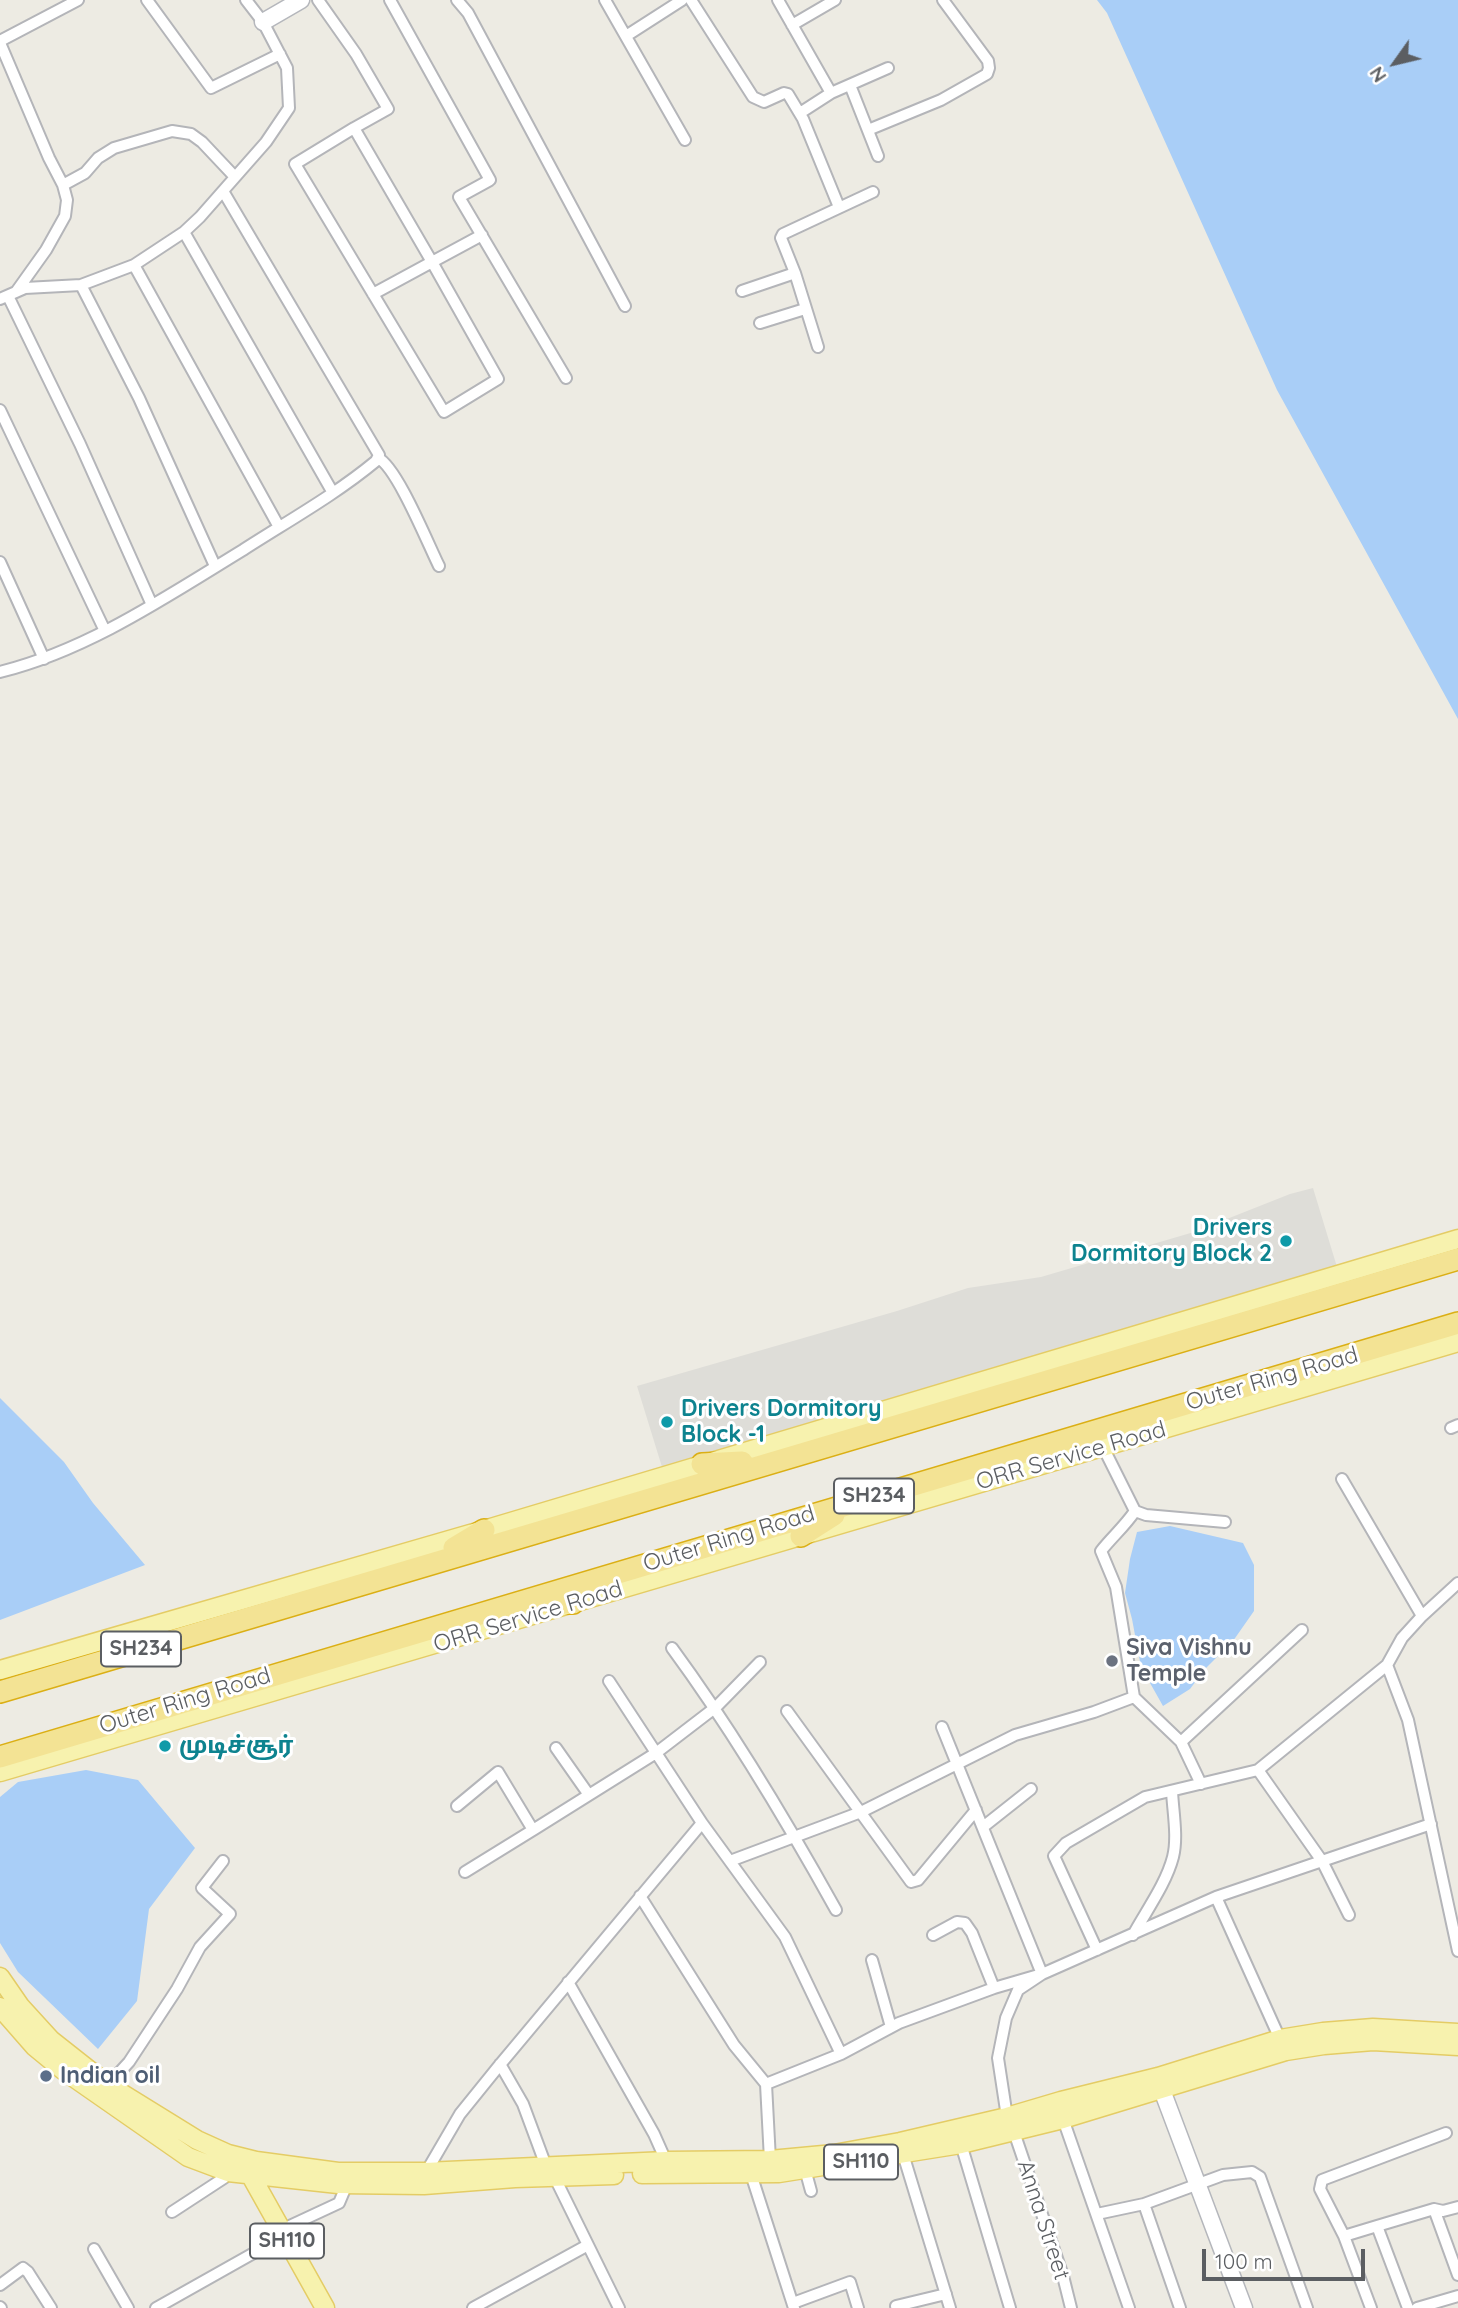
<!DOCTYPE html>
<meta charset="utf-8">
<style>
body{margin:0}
#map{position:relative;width:1458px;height:2308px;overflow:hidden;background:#edebe3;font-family:Quicksand,sans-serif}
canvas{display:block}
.north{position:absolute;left:1360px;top:28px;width:70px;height:70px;-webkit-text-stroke:5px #fff;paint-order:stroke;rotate:236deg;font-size:19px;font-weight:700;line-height:28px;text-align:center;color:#5b5e62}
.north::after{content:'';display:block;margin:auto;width:24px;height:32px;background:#5b5e62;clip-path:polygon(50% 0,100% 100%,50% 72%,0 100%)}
.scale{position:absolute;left:1202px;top:2249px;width:163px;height:32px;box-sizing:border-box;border:4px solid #5b5e62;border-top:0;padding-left:9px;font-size:21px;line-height:24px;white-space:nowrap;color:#5b5e62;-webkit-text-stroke:5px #fff;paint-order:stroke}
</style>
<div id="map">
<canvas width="1458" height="2308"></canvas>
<div class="north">N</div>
<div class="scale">100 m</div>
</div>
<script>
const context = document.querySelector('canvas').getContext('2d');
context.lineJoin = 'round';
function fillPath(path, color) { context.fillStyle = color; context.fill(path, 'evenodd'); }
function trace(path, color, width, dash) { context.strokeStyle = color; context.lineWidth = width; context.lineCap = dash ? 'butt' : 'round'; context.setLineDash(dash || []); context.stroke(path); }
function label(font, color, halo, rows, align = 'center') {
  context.font = font + ' Quicksand,"Noto Sans Tamil",sans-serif'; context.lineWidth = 6; context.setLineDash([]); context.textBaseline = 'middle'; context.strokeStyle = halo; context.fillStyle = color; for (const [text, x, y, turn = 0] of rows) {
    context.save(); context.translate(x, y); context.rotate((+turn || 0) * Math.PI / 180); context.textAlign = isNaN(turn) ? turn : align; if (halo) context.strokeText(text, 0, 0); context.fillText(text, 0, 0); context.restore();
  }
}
const industrial = new Path2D(`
 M1313 1188 1337 1267 662 1467 637 1386 897 1311 968 1288 1041 1277 1194 1232 1290 1194Z`);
const water = new Path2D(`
 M1097 0H1458V719L1277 390 1107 13Z
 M0 1398 64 1462 93 1503 145 1565 0 1620Z
 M1170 1526 1243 1543 1254 1565V1611L1233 1641 1205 1669 1190 1689 1163 1706 1141 1667 1132 1619 1125 1593 1130 1559 1137 1532Z
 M86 1770 138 1780 195 1848 149 1909 137 2001 98 2049 18 1972 0 1943V1797L18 1782Z`);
const street = new Path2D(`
 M147 0 211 88 280 54
 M318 0 356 54 388 109 354 128 432 262 482 235
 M390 0 490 180 459 197 566 378
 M457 0 468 13 625 306
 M605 0 685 140
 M691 0 753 97 764 102 784 93 788 94 803 119 839 207
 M778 0 831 93
 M792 25 835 0
 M626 36 682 0
 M0 41 78 0
 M0 43 49 158 63 185 67 200 65 216 46 250 16 292
 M850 85 878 156
 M800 113 831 93 888 68
 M354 128 295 164 444 412 498 379 432 262 373 294
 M868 130 941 100 987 74 989 68 988 61 943 0
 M63 185 85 173 98 158 114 148 172 131 191 134 202 142 235 177
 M184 232 333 493
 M134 265 279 527
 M81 285 139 398 215 566
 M742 291 795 273
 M8 296 80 444 152 605
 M0 299 25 288 81 285 134 265 184 232 200 217 266 142 289 108 287 68 263 22 246 0
 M760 323 805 309
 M818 347 795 273 781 238 783 234 873 192
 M0 410 105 631
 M378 458C397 467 428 544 439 566
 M0 562 44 659
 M0 672C88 650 166 597 243 550 288 521 335 495 376 461L379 455 223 191
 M1451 1428 1458 1425
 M1103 1447 1135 1511 1146 1515 1225 1522
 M1342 1479 1422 1616
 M672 1648C733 1731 786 1820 836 1910
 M1387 1665 1408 1720 1458 1951
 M609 1681 702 1823 785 1937 841 2054
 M1134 1697 1116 1587 1101 1551C1112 1537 1125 1526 1135 1511
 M787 1711 911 1882 918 1880 976 1810
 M1181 1742 1201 1784
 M556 1748 589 1795
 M1258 1770 1322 1861 1349 1915
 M457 1806 498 1772 533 1830 656 1753 716 1707 760 1662
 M983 1827 1031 1789
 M730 1861 861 1812 1015 1735 1094 1712 1134 1697 1181 1742 1302 1630
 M465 1872 533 1830
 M640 1896 734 2045 766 2084
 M1216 1897 1280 2039
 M933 1935 957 1922 965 1923 972 1933 994 1988
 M1133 1935C1146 1911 1166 1884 1173 1857 1178 1837 1173 1812 1172 1791
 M1097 1950 1054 1856 1066 1843 1145 1797 1258 1770 1387 1665 1402 1638 1422 1616 1458 1583
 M872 1960 891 2027
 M568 1982 654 2134 666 2161
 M500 2064 523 2104 546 2166
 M108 2085 129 2062 177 1989 200 1947 230 1914 202 1888 223 1861
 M1007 2117 998 2058 1006 2018 1018 1990 1042 1974 1216 1897 1431 1824
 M1063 2119 1129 2308
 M1014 2132 1063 2276 1071 2308
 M961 2144 1010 2308
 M903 2154 950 2308
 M770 2160 766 2084 841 2054 899 2023 994 1988 1042 1974 942 1727
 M805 2169 811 2191
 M425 2174 460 2114 498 2067 702 1823
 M751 2174 794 2308
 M555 2178 619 2308
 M1144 2204 1180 2308
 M1434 2209 1458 2275
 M172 2212 224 2178 228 2172
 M1097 2214 1144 2204 1223 2175 1252 2172 1260 2177 1307 2308
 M1377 2226 1434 2209 1443 2211 1458 2207
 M281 2230 339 2203 347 2184
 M1344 2236 1371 2308
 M94 2249 128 2308
 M0 2285 23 2268 28 2272 51 2308
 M793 2303 850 2282 858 2308
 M896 2306 946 2294
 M0 2307 1 2308
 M156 2308 284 2236
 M473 2308 588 2245
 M1408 2308 1377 2226 1344 2236 1320 2189 1322 2180 1446 2133
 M1417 2308 1458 2296`);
const secondary = new Path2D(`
 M263 22 301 0
 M1162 2090 1244 2308`);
const primary = new Path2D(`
 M0 1670 484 1530 1458 1239
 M0 1772 1458 1342
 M0 1977 20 2006 51 2040 108 2085 197 2140 228 2154 256 2161 338 2172H425L666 2161 770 2160 834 2154 900 2142 1007 2117 1061 2101 1158 2077 1280 2039 1323 2032 1373 2028 1458 2033
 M0 2007 35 2047 63 2070 188 2157 228 2172 338 2184 424 2185 515 2178 614 2175
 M250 2174 325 2308
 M642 2174 779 2173 961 2144 1063 2119 1286 2051 1324 2045 1373 2041 1458 2046`);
const highway = new Path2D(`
 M702 1464 742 1462
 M801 1536 834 1515
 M454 1548 484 1530
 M537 1603H573
 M0 1692 1458 1259
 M0 1757 1458 1323`);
const markers = [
 [1286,1241,7,"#0f9aa8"],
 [667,1422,7,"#0f9aa8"],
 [1112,1661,7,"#6b7280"],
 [165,1746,7,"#0f9aa8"],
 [46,2076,7,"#5c6f8a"]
];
const shields = [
 [874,1496,80],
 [141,1649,80],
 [861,2162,74],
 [287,2241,74]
];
const shieldNames = [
 ["SH234",874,1496],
 ["SH234",141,1649],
 ["SH110",861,2162],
 ["SH110",287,2241]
];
const cultureNames = [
 ["Drivers",1272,1228,"right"],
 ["Dormitory Block 2",1272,1254,"right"],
 ["Drivers Dormitory",681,1409],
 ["Block -1",681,1435],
 ["முடிச்சூர்",179,1746]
];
const streetNames = [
 ["Outer Ring Road",1272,1379,-16],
 ["ORR Service Road",1071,1456,-16],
 ["Outer Ring Road",729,1539,-17],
 ["ORR Service Road",528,1617,-17],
 ["Outer Ring Road",185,1701,-17],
 ["Anna Street",1043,2220,72]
];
const worshipNames = [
 ["Siva Vishnu",1126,1648],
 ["Temple",1126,1674]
];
const serviceNames = [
 ["Indian oil",60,2076]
];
fillPath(industrial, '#deddd8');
fillPath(water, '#a9cef7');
trace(street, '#b4b5b9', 14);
trace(secondary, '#b5b7bc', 19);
trace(primary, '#e4cc65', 21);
trace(highway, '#dbaf15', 24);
trace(street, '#fff', 10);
trace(secondary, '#fff', 16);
trace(primary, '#f7f2ae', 18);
trace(highway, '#f3e394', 21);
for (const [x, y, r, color] of markers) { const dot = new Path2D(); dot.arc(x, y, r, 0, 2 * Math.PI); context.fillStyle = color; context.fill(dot); trace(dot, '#fff', 2.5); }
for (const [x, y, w] of shields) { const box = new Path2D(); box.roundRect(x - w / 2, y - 17.5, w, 35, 5); context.fillStyle = '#fff'; context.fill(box); trace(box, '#5b5e62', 2); }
label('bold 21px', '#5b5e62', null, shieldNames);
label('bold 23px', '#0d838f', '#fff', cultureNames, 'left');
label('23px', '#5b5e62', '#fff', streetNames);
label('bold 23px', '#5b616d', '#fff', worshipNames, 'left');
label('bold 23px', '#4e5e75', '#fff', serviceNames, 'left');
</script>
